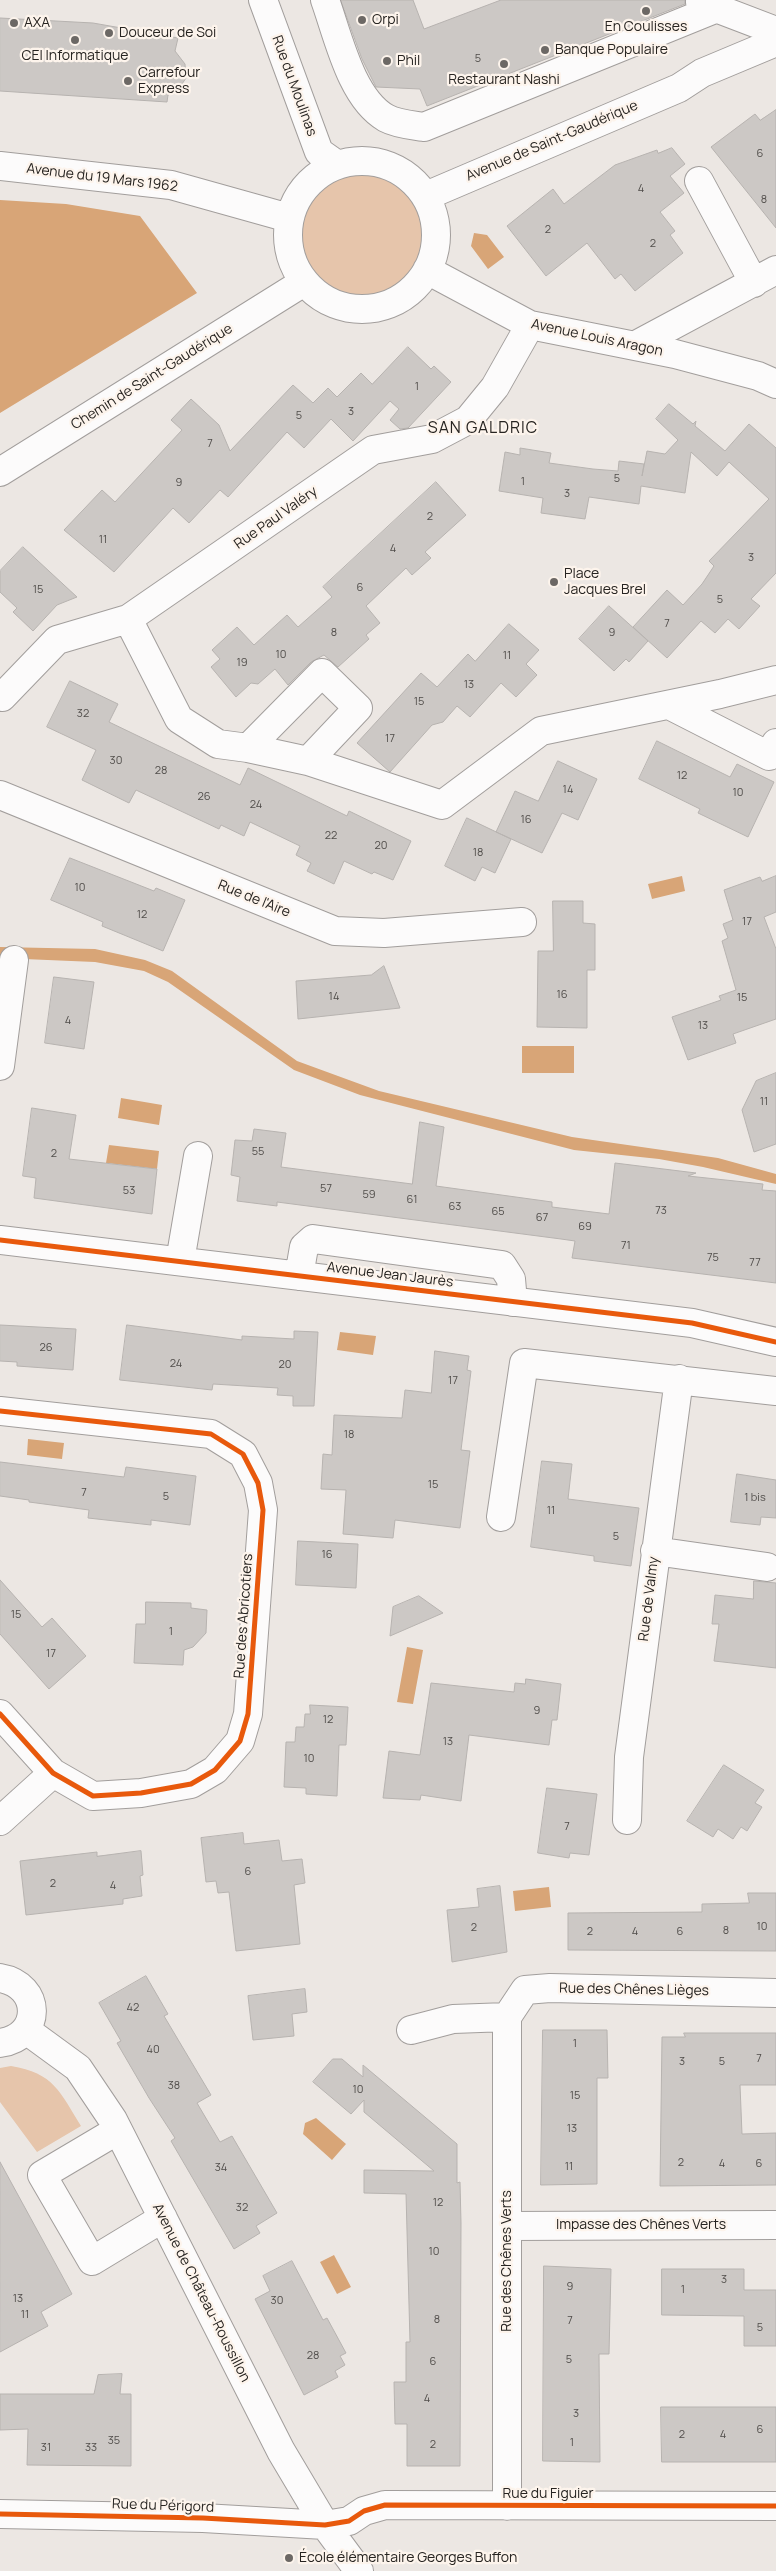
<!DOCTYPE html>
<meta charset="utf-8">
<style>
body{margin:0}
canvas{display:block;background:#ece7e3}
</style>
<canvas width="776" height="2571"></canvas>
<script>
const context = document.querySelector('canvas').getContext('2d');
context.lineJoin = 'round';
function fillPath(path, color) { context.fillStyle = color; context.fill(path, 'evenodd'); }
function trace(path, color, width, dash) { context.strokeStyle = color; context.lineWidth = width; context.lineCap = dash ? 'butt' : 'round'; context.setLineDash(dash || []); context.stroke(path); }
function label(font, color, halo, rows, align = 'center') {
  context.font = font + ' Manrope,sans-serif'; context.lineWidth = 4.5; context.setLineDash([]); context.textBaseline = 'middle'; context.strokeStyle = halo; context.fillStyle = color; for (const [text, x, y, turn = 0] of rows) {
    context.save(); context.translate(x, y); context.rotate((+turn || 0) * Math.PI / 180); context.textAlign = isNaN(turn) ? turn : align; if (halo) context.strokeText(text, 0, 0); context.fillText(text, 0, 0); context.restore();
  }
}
const green = new Path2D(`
 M288 235a74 74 0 1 1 148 0a74 74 0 1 1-148 0Z
 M11 2066C54 2073 60 2092 81 2126L37 2152 0 2102V2068Z`);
const water = new Path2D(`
 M0 200 66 204 140 216 197 293 0 413Z
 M474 233 487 235 504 257 488 269 471 246Z
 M682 876 685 891 652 899 648 884Z
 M0 947 95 949 145 960 172 971 297 1061 379 1091 572 1137 718 1158 776 1174V1184L703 1167 659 1159 574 1150 360 1095 294 1070 168 982 144 971 95 962 0 958Z
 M522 1046H574V1073H522Z
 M121 1098 162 1105 159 1125 118 1118Z
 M109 1145 159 1151 157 1169 106 1163Z
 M340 1332 376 1336 373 1355 337 1350Z
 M28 1439 64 1443 62 1459 27 1455Z
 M407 1647 423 1650 413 1704 397 1702Z
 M549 1887 551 1907 515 1911 513 1891Z
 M316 2118 346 2144 332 2160 303 2134 305 2123Z
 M334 2255 351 2287 337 2294 320 2262Z`);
const building = new Path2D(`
 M341 0H413L424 29 501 0H685V4L427 106 420 89 376 87 362 59Z
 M0 18 93 23 178 38 175 51 185 64 186 78 178 90 168 95 167 102 0 91Z
 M776 110V228L711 147 755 114 760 120Z
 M672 148 685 164 670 176 684 193 660 212 675 231 670 235 683 253 635 291 621 274 615 279 587 243 546 276 507 226 553 189 564 204 615 165 657 150 658 153Z
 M408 347 431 369 434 366 451 382 408 428 400 429 390 420 399 409 390 401 353 441 331 419 304 448 287 432 228 497 220 490 189 523 173 508 114 572 64 530 102 490 115 502 182 430 171 420 191 399 219 425 230 451 293 385 313 403 328 388 337 397 361 373 372 384Z
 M669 404 693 424 696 421 695 426 725 451 749 424 776 448V573L751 599 760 606 739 629 728 619 715 633 701 621 667 658 633 627 667 590 683 605 702 584 714 566 709 561 769 499 729 462 717 476 691 452 685 493 641 486 639 504 589 497 585 519 541 513 543 498 499 491 505 452 520 455V448L551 453 549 463 593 469 618 471 619 461 644 464 642 476 647 451 665 454 678 440 656 419Z
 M436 482 466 515 425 552 431 558 412 575 406 568 366 606 380 623 366 635 369 639 338 667 324 655 311 662 288 685 275 669 258 684 251 683 236 697 211 667 220 659 212 650 237 627 254 645 287 615 298 627 332 597 323 587Z
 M23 547 77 597 57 605 33 631 13 612 17 608 0 592V571Z
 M609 606 648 641 629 662 626 659 614 671 579 639Z
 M509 624 539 650 526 664 537 675 516 697 501 683 470 717 457 706 443 722 432 725 390 772 357 743 421 673 437 687 468 654 475 661Z
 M70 681 118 704 109 722 240 785 248 768 347 816 349 811 411 841 393 880 374 872 372 874 344 861 334 884 307 871 311 863 296 855 300 846 250 822 244 836 221 825 219 829 136 790 129 803 82 780 96 750 47 727Z
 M657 741 730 777 737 764 774 782 748 837 698 813 700 809 639 779Z
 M558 761 597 779 578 820 562 813 542 853 496 832 515 791 538 801Z
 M467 818 511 839 495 873 482 867 475 881 445 866Z
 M70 858 154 891 156 888 185 900 163 951 102 926 103 922 51 900Z
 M776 876V912L764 917 776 949V1019L733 1034 736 1043 688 1060 672 1017 721 1000 719 996 736 990 722 941 728 938 723 924 733 920 724 890 760 877 762 881Z
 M553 901H583V923L595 924V970H587V1028L537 1027 538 951H553Z
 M384 966 400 1008 298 1019 296 981 371 975Z
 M54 977 94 982 84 1049 45 1043Z
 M776 1073V1144L754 1152 742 1110 756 1081Z
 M32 1108 76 1115 69 1159 157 1169 152 1214 34 1198 36 1178 23 1176Z
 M420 1122 444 1127 436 1186 552 1202V1207L609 1214 615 1163 696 1173 688 1176 763 1184 762 1190 776 1191V1283L572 1258 575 1241 561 1239 277 1202V1206L237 1201 240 1177 231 1175 235 1140 252 1141 254 1129 286 1133 281 1167 412 1184Z
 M0 1325 76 1329 73 1370 17 1366V1362L0 1361Z
 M127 1325 242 1340V1336L294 1339V1331L318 1332 314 1406H293V1396L277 1395 278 1388 213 1384 212 1390 120 1380Z
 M435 1351 469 1356 467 1370 471 1371 461 1450 470 1451 460 1528 395 1520 393 1538 343 1534 346 1490 321 1489 323 1454 332 1455 334 1415 402 1418 405 1390 431 1393Z
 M542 1461 572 1464 568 1499 639 1508 631 1566 594 1561V1556L531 1547Z
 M0 1462 124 1477 126 1467 196 1476 190 1525 151 1520V1525L88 1518 89 1510 29 1502V1500L0 1496Z
 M737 1474 776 1480V1518L761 1517 760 1525 731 1522Z
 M298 1541 358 1544 356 1588 296 1585Z
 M0 1580 42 1627 52 1618 86 1656 49 1689 0 1634Z
 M754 1581 776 1583V1668L714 1661 719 1624H712L715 1595 753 1599Z
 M419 1596 443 1613 390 1636 393 1607Z
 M146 1602 191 1603V1608L207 1610 206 1633 193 1647 184 1650 183 1665 134 1663 136 1624H145Z
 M526 1679 561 1684 557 1720H552L549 1745 469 1735 461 1801 421 1795 420 1800 383 1798 389 1751 420 1755 431 1683 514 1692 515 1683 525 1684Z
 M310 1705 348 1707 346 1745H339L337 1796 306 1794V1788L284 1787 286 1742H295L296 1727H304L305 1714H310Z
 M724 1765 764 1790 755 1803 762 1807 747 1831 741 1827 733 1839 718 1829 713 1837 687 1821Z
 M547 1788 597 1794 589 1855 570 1853 569 1858 538 1853Z
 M243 1833 244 1844 279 1840 282 1861 302 1859 305 1883 294 1885 300 1944 236 1951 229 1892 218 1893 216 1881 206 1882 201 1838Z
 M141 1851 143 1875 140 1876 142 1896 123 1899V1904L26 1915 20 1861 97 1852V1856Z
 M500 1886 507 1952 452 1962 447 1910 479 1907 477 1889Z
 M748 1893H776V1951L568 1950V1913L702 1912V1904L749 1903Z
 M146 1976 168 2014 164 2016 211 2095 197 2103 220 2142 232 2136 277 2213 256 2226 260 2233 234 2249 171 2141 175 2138 149 2098 117 2043 121 2041 99 2003Z
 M305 1989 307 2012 292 2014 294 2036 253 2040 248 1996Z
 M543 2030H607L608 2078H597V2184L541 2185Z
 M684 2033H776V2085H740L742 2134 776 2133V2185L660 2186 662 2037H685Z
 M333 2059H342L363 2077V2065L457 2144V2183L460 2182 461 2223 460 2466H407V2424H395L394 2382H406V2342H410L406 2194 364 2193V2170L434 2171 364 2112V2100L351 2114 313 2082Z
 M0 2162 72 2294 41 2312 48 2326 0 2352Z
 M292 2261 323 2320 327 2318 346 2353 340 2356 345 2365 335 2371 338 2377 304 2395 255 2299 270 2291 263 2276Z
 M544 2266 611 2269 609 2354H599L600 2462 543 2461Z
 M662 2269H744V2290H776V2346H744V2316L662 2315Z
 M122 2374 120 2394H131V2466L27 2465 28 2429 0 2430V2394H94L98 2375Z
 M661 2407H776V2462H662Z`);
const minor = new Path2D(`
 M263 0 319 152 336 164
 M325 0C338 36 351 98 386 118 397 124 412 125 424 127L717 8
 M700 2 776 31
 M288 235a74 74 0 1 1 148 0a74 74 0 1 1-148 0Z
 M0 166 171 185 289 218
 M699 181 754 283
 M426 196 679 88 702 73 776 42
 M427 270 530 325 675 354 758 376 776 384
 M636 345 776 270
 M0 472 304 282
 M128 619 179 719 218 744 248 748 308 761 442 805 541 731 720 694 776 680
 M2 697 57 640 128 619 373 450 432 439 468 420 495 387 530 325
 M669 705 769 756 776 743
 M248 748 322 673 358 708 308 761
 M0 795 335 931 384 933 522 922
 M0 1066 14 960
 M0 1240 692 1323 776 1342
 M180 1261 198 1156
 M299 1276 304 1247 313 1239 502 1265 511 1279 513 1302
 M0 1411 211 1434 243 1454 258 1483 263 1510 248 1714 240 1741 215 1770 191 1784 141 1793 93 1796 53 1773 0 1714
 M501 1517 524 1363 776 1391
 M655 1551 767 1567
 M627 1820 629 1757 679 1379
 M0 1821 53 1773
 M0 1978C42 1985 43 2037 0 2043
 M507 2017V2506
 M507 2017 525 1990 550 1988 776 1993
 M26 2030 78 2068 113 2120 281 2451 325 2525 359 2571
 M411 2030 453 2019 507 2017
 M118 2130 42 2175 92 2261 163 2218
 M507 2226 776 2225
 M0 2514 203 2518 325 2525 349 2521 364 2511 385 2505 776 2506`);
const cycleway = new Path2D(`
 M0 1240 692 1323 776 1342
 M0 1411 211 1434 243 1454 258 1483 263 1510 248 1714 240 1741 215 1770 191 1784 141 1793 93 1796 53 1773 0 1714
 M0 2514 203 2518 325 2525 349 2521 364 2511 385 2505 776 2506`);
const markers = [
 [646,11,5,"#6c6865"],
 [362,20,5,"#6c6865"],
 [14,23,5,"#6c6865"],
 [109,33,5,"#6c6865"],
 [75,40,5,"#6c6865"],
 [545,50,5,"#6c6865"],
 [387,61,5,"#6c6865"],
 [504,64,5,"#6c6865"],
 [128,81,5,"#6c6865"],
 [554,582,5,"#6c6865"],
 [289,2558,5,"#6c6865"]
];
const numberNames = [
 ["5",478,59],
 ["6",760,154],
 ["4",641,189],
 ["8",764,200],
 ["2",548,230],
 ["2",653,244],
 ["1",417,387],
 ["3",351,412],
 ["5",299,416],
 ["7",210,444],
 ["5",617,479],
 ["1",523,482],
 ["9",179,483],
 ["3",567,494],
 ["2",430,517],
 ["11",103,540],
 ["4",393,549],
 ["3",751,558],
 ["6",360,588],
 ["15",38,590],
 ["5",720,600],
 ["7",667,624],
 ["8",334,633],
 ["9",612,633],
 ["10",281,655],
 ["11",507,656],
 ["19",242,663],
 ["13",469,685],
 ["15",419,702],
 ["32",83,714],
 ["17",390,739],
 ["30",116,761],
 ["28",161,771],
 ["12",682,776],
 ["14",568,790],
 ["10",738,793],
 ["26",204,797],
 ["24",256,805],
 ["16",526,820],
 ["22",331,836],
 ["20",381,846],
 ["18",478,853],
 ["10",80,888],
 ["12",142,915],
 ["17",747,922],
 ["16",562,995],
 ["14",334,997],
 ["15",742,998],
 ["4",68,1021],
 ["13",703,1026],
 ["11",764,1102],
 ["55",258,1152],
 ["2",54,1154],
 ["57",326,1189],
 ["53",129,1191],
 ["59",369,1195],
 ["61",412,1200],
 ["63",455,1207],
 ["73",661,1211],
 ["65",498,1212],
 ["67",542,1218],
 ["69",585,1227],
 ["71",626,1246],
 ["75",713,1258],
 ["77",755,1263],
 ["26",46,1348],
 ["24",176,1364],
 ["20",285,1365],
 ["17",453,1381],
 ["18",349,1435],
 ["15",433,1485],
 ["7",84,1493],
 ["5",166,1497],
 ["1 bis",755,1498],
 ["11",551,1511],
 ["5",616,1537],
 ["16",327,1555],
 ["15",16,1615],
 ["1",171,1632],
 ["17",51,1654],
 ["9",537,1711],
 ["12",328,1720],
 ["13",448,1742],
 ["10",309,1759],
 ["7",567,1827],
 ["6",248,1872],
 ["2",53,1884],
 ["4",113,1886],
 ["10",762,1927],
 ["2",474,1928],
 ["8",726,1931],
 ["2",590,1932],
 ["4",635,1932],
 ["6",680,1932],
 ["42",133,2008],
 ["1",575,2044],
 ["40",153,2050],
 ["7",759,2059],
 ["3",682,2062],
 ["5",722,2062],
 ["38",174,2086],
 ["10",358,2090],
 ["15",575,2096],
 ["13",572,2129],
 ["2",681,2163],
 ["4",722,2164],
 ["6",759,2164],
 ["11",569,2167],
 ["34",221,2168],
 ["12",438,2203],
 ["32",242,2208],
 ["10",434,2252],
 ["3",724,2280],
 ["9",570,2287],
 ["1",683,2290],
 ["13",18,2299],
 ["30",277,2301],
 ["11",25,2315],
 ["8",437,2320],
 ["7",570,2321],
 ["5",760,2328],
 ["28",313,2356],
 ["5",569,2360],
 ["6",433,2362],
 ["4",427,2399],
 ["3",576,2414],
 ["6",760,2430],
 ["2",682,2435],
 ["4",723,2435],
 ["35",114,2441],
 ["1",572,2443],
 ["2",433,2445],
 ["31",46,2448],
 ["33",91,2448]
];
const poiNames = [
 ["Orpi",372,20],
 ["AXA",24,23],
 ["En Coulisses",646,27,"center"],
 ["Douceur de Soi",119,33],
 ["Banque Populaire",555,50],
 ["CEI Informatique",75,56,"center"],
 ["Phil",397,61],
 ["Carrefour",138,73],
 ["Express",138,89],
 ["Restaurant Nashi",504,80,"center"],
 ["Place",564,574],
 ["Jacques Brel",564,590],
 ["École élémentaire Georges Buffon",299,2558]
];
const streetNames = [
 ["Rue du Moulinas",294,86,70],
 ["Avenue de Saint-Gaudérique",552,141,-23],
 ["Avenue du 19 Mars 1962",102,178,7],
 ["Avenue Louis Aragon",597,338,12],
 ["Chemin de Saint-Gaudérique",152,377,-32],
 ["Rue Paul Valéry",276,518,-35],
 ["Rue de l'Aire",254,899,22],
 ["Avenue Jean Jaurès",390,1275,7],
 ["Rue de Valmy",649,1599,-83],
 ["Rue des Abricotiers",244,1616,-86],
 ["Rue des Chênes Lièges",634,1990,1],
 ["Impasse des Chênes Verts",641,2225],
 ["Rue des Chênes Verts",507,2261,-90],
 ["Avenue de Château-Roussillon",201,2293,63],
 ["Rue du Figuier",548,2494],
 ["Rue du Périgord",163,2506,2]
];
const quarterNames = [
 ["SAN GALDRIC",483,429]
];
fillPath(green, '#e6c5ab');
fillPath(water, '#d8a577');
fillPath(building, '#ccc8c5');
trace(building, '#b7b3b0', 1);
trace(minor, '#a29e9c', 30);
trace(minor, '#fcfbfb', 28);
trace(cycleway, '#e8590c', 5);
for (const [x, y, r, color] of markers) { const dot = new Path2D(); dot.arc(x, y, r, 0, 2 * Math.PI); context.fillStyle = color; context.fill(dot); trace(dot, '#fdf4ec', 2); }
label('11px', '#504d4a', null, numberNames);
label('14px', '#272421', '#fdf4ec', poiNames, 'left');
label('14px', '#272421', '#fdf4ec', streetNames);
context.letterSpacing = '1px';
label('16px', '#272421', '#fdf4ec', quarterNames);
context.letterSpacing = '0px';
</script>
